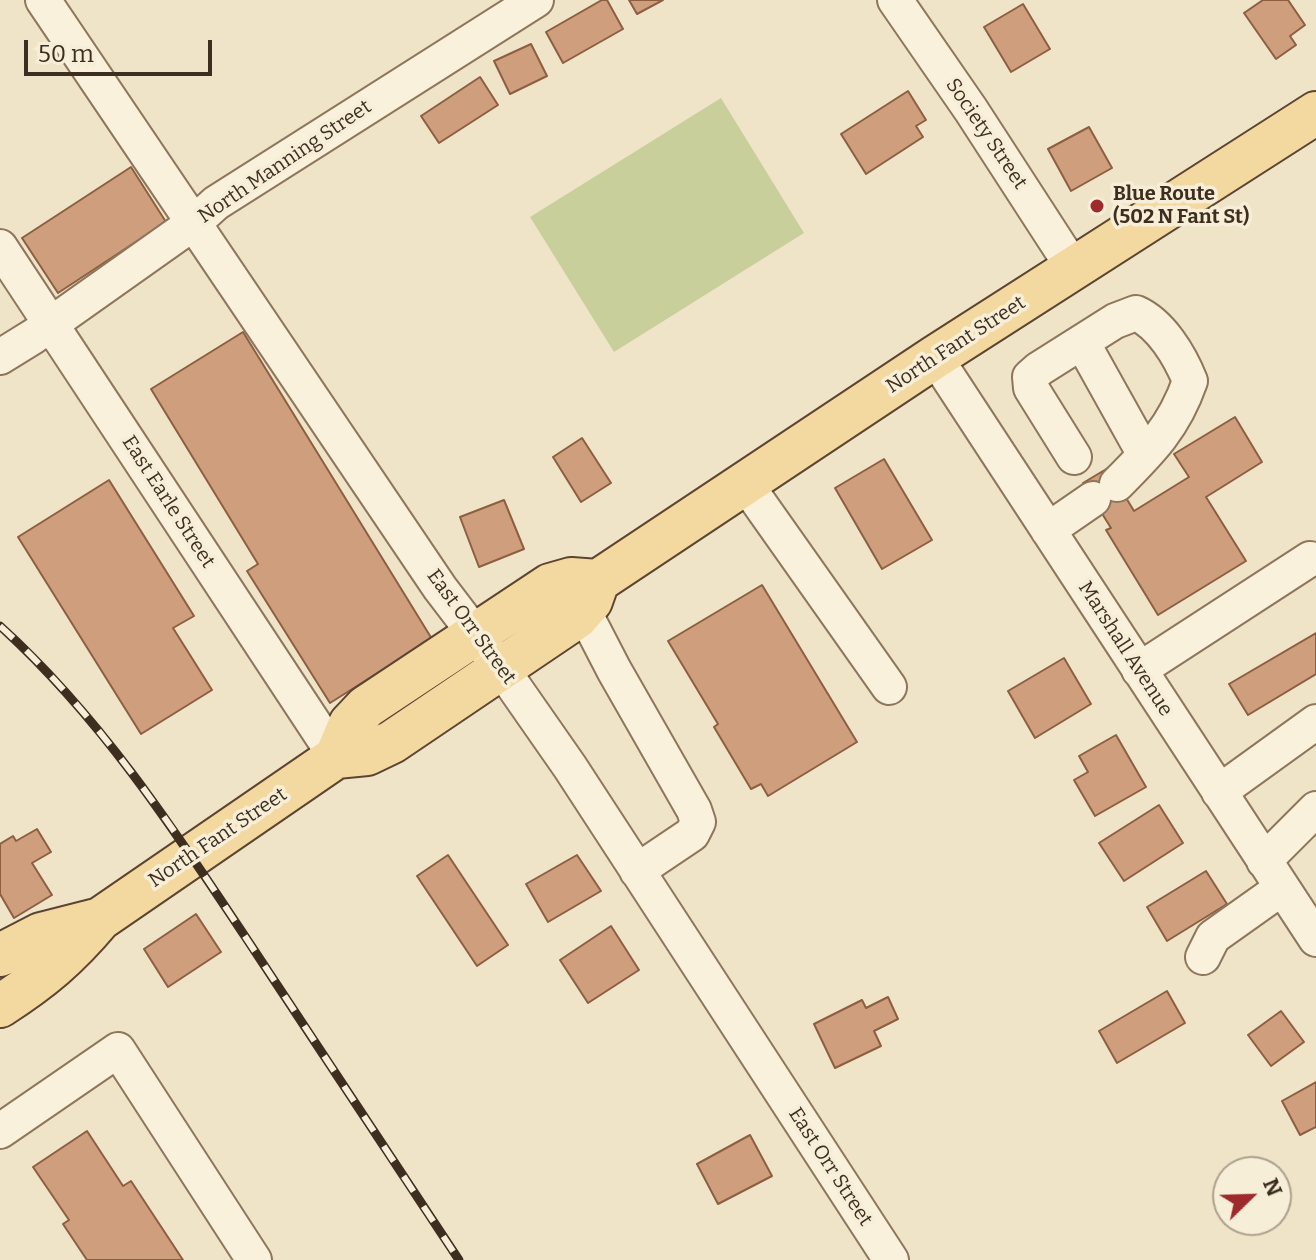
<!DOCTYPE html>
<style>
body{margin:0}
#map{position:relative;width:1316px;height:1260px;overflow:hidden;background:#f0e4c8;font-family:Bitter,serif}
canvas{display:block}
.north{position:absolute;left:1212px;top:1156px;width:80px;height:80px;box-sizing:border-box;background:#f7eed8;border:2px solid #ada18e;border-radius:50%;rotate:67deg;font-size:22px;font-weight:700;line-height:32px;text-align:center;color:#3d2e20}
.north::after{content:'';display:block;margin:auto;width:28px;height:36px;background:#9e2a2b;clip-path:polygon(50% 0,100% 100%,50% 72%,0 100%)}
.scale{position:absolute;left:24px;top:40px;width:188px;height:36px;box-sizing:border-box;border:4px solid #3d2e20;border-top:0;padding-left:10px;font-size:24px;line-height:28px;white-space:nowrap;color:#3d2e20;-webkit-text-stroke:6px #f7eed8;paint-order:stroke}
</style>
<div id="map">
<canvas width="1316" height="1260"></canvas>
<div class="north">N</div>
<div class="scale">50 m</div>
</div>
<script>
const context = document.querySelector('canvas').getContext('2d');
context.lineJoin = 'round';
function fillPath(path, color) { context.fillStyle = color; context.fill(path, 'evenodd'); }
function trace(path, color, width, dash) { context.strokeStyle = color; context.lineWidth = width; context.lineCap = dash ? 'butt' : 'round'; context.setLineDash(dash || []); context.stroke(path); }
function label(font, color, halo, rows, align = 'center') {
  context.font = font + ' Bitter,serif'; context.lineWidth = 7; context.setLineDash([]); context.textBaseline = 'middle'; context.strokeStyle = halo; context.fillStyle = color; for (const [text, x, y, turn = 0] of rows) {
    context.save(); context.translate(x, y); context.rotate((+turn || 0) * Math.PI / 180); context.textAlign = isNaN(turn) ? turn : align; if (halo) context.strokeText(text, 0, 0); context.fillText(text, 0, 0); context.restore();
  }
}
const green = new Path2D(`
 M721 98 804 233 614 352 530 217Z`);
const building = new Path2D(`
 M602 0H607L623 29 563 63 546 32Z
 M629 0H663L637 14Z
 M1263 0H1288L1305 25 1290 36 1296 45 1276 59 1244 13Z
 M1023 4 1050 49 1011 72 984 27Z
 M531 44 547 76 510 94 494 61Z
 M480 77 498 105 439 143 421 116Z
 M908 91 926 120 916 126 923 137 866 174 841 134Z
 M1089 127 1112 168 1071 191 1048 149Z
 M131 167 166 222 58 293 22 238Z
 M243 332 432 639 330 703 247 571 258 564 151 389Z
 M1235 417 1262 462 1206 497 1246 561 1158 615 1106 530 1111 528 1083 483 1108 468 1134 511 1189 477 1174 454Z
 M582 438 611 483 581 502 553 457Z
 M884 459 932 540 882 569 835 488Z
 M109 480 194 616 173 628 212 690 141 734 18 537Z
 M504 500 524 549 479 567 460 517Z
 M762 585 857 742 768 796 761 784 751 789 714 727 718 724 668 641Z
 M1316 633V674L1248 715 1229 684Z
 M1064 658 1091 704 1035 738 1008 691Z
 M1116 735 1146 787 1095 816 1074 780 1088 772 1079 756Z
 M1159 805 1183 843 1124 881 1099 843Z
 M37 829 51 852 32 863 52 895 14 918 0 894V844L13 836 16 841Z
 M448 855 508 945 477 966 417 876Z
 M577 855 601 891 548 922 526 884Z
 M1206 871 1227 904 1167 941 1147 907Z
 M196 914 221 952 168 987 144 949Z
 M611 926 639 970 588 1003 560 960Z
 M1167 991 1185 1023 1117 1063 1099 1031Z
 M888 997 898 1019 874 1031 881 1046 835 1068 814 1024 862 1000 866 1008Z
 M1281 1011 1304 1042 1271 1066 1248 1035Z
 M1316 1082V1127L1300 1135 1282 1101Z
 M87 1131 123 1186 131 1181 183 1260H87L63 1224 69 1220 33 1167Z
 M750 1135 772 1176 718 1204 697 1164Z`);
const minor = new Path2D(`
 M43 0 440 588 501 668 570 767 891 1260
 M895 0 971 110 1074 269
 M0 247 336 757
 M1082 342 1145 455
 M0 357 34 336 195 222 216 203 536 0
 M935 357 1316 939
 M1074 457 1031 388 1030 377 1039 369 1115 321 1136 313C1161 324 1180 356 1190 381 1174 427 1151 450 1117 484
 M745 483 889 687
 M1048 530 1093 499
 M583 610 614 670 694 810 698 822 692 834 637 871
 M1139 670 1310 559
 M1219 792 1316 722
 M1264 861 1316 809
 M1203 957 1213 937 1282 888
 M0 1131 118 1050 254 1260`);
const major = new Path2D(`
 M336 757 350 724 366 707 550 585 571 579 598 581
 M0 955 41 934 100 919
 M0 1006C42 979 68 957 100 919L336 757 367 754 392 742 577 617 591 601 598 581 935 357 1316 113`);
const rail = new Path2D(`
 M0 626C104 720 181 840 258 956 325 1057 392 1159 459 1260`);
const markers = [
 [1097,206,8,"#9e2a2b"]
];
const streetNames = [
 ["Society Street",986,134,56],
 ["North Manning Street",285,162,-34],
 ["North Fant Street",956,345,-33],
 ["East Earle Street",168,502,57],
 ["East Orr Street",471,627,54],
 ["Marshall Avenue",1125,649,57],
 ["North Fant Street",218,838,-34],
 ["East Orr Street",830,1167,57]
];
const poiNames = [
 ["Blue Route",1113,194],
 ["(502 N Fant St)",1113,217]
];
fillPath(green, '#c9cf9b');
fillPath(building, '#cf9f7d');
trace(building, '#8d5f41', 2);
trace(minor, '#8d765c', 38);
trace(major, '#5b4430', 46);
trace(minor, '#faf1dc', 34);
trace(major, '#f3d9a0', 42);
trace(rail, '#3d2e20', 9);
trace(rail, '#f7eed8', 6, [18]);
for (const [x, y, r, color] of markers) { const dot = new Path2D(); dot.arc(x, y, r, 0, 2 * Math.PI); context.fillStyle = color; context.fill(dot); trace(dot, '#f7eed8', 3); }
label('20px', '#3d2e20', '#f7eed8', streetNames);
label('bold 20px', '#3d2e20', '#f7eed8', poiNames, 'left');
</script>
